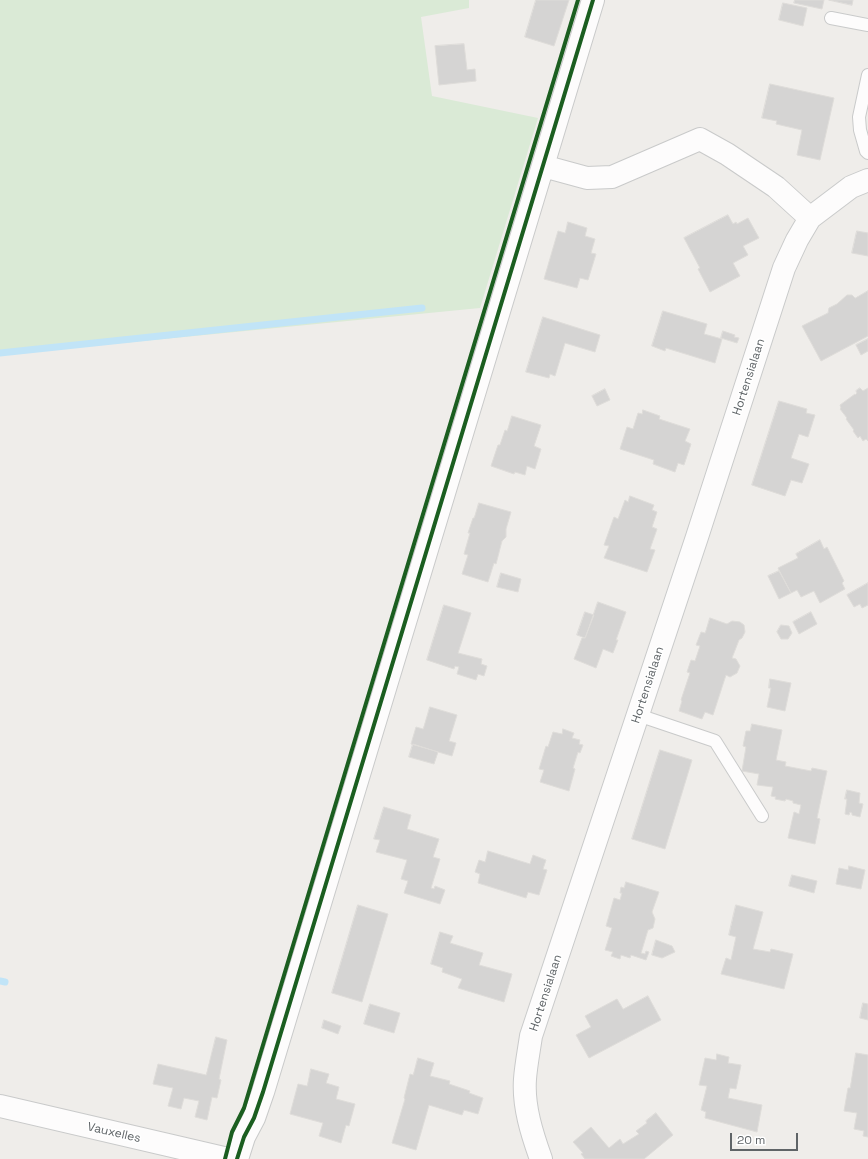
<!DOCTYPE html>
<style>
body{margin:0}
#map{position:relative;width:868px;height:1159px;overflow:hidden;background:#efedea;font-family:"Space Grotesk",sans-serif}
canvas{display:block}
.scale{position:absolute;left:730px;top:1133px;width:68px;height:18px;box-sizing:border-box;border:2px solid #5f6467;border-top:0;padding-left:5px;font-size:12px;line-height:14px;white-space:nowrap;color:#5f6467;-webkit-text-stroke:3px #fff;paint-order:stroke}
</style>
<div id="map">
<canvas width="868" height="1159"></canvas>
<div class="scale">20 m</div>
</div>
<script>
const context = document.querySelector('canvas').getContext('2d');
context.lineJoin = 'round';
function fillPath(path, color) { context.fillStyle = color; context.fill(path, 'evenodd'); }
function trace(path, color, width, dash) { context.strokeStyle = color; context.lineWidth = width; context.lineCap = dash ? 'butt' : 'round'; context.setLineDash(dash || []); context.stroke(path); }
function label(font, color, halo, rows, align = 'center') {
  context.font = font + ' "Space Grotesk",sans-serif'; context.lineWidth = 3; context.setLineDash([]); context.textBaseline = 'middle'; context.strokeStyle = halo; context.fillStyle = color; for (const [text, x, y, turn = 0] of rows) {
    context.save(); context.translate(x, y); context.rotate((+turn || 0) * Math.PI / 180); context.textAlign = isNaN(turn) ? turn : align; if (halo) context.strokeText(text, 0, 0); context.fillText(text, 0, 0); context.restore();
  }
}
const green = new Path2D(`
 M0 0H469V8L421 17 432 96 538 118 480 308 0 355Z`);
const stream = new Path2D(`
 M0 353 422 308
 M0 981 5 982`);
const building = new Path2D(`
 M536 0H569L554 46 525 37Z
 M795 0H824L822 9 794 3Z
 M829 0H853L852 5Z
 M783 3 807 8 803 26 779 20Z
 M464 44 467 70 475 69 476 81 439 85 435 46Z
 M770 84 834 98 820 160 797 155 802 130 776 124 777 121 762 118Z
 M728 215 733 224 736 222 737 224 748 218 759 238 743 246 748 255 733 263 740 276 710 292 698 269 700 268 684 238Z
 M568 222 587 228 585 236 595 239 591 253 596 254 588 280 580 278 577 288 544 279 558 231 565 233Z
 M857 231 868 233V256L852 253Z
 M868 291V336L821 361 802 326 828 313 829 308 837 304 847 295H852L855 298Z
 M663 311 707 324 704 334 722 339 715 363 666 348 665 351 652 346Z
 M543 317 600 335 595 352 565 343 555 376 550 374 549 378 526 372Z
 M723 331 735 335 734 337 739 338 737 343 721 338Z
 M868 339V351L861 355 856 345Z
 M860 388 863 391 868 388V441L866 439 863 441 860 436 858 438 853 431 854 430 846 419 847 418 840 409 841 408 840 405 855 394V395L857 393 856 391Z
 M605 389 610 400 597 406 592 396Z
 M779 401 807 409 806 413 815 415 808 437 799 434 791 458 809 464 802 483 791 480 785 496 752 485Z
 M643 410 660 416 659 419 690 429 685 441 691 444 684 465 678 463 675 472 653 464 654 460 620 449 627 427 633 429 638 413 642 414Z
 M512 416 541 425 534 446 541 449 535 469 527 466 525 475 515 472 514 474 491 466 498 445H500L505 430 507 431Z
 M630 496 654 505 652 510 657 512 652 527 657 529 650 549 655 550 647 572 604 558 609 546 604 545 614 517 618 519 625 500 628 502Z
 M479 503 511 512 506 529V537L502 541 496 564 494 563 488 582 462 574 468 555 464 554 470 533H468L473 518H474Z
 M820 540 824 549 827 547 844 581 842 583 845 589 820 603 814 591 801 597 797 590 791 593 778 568 798 558 796 554Z
 M779 571 791 593 779 599 768 576Z
 M501 573 521 579 518 592 497 587Z
 M868 583V605L862 608 860 604 854 607 847 595Z
 M598 602 626 612 616 640H618L613 653 603 649 596 668 574 659 582 638H585Z
 M444 605 471 613 458 653 482 659 481 664 487 666 484 676 478 674 476 680 457 674 459 667 455 666 454 669 427 660Z
 M585 612 594 615 585 638 577 635Z
 M811 612 817 624 799 634 793 622Z
 M710 618 727 624 732 621 740 622 744 625 745 632 742 638 739 640 732 658 736 659 740 666 737 673 730 677 726 675 713 715 705 712 702 719 679 711 682 701 681 700 690 673 687 672 691 660 695 661 700 646 696 645 701 632 705 633Z
 M781 625 789 626 792 633 788 639H781L777 632Z
 M770 679 791 683 785 711 767 707 771 688H769Z
 M430 707 457 715 449 741 456 743 452 756 411 744 416 727 423 729Z
 M752 724 782 730 776 760 786 762 785 766 811 771 812 768 827 771 817 818 820 819 815 844 788 838 794 812 799 814 801 805 793 803V801L786 799 785 801 775 799 776 797 771 796 773 787 757 785 759 774 742 771 746 747 743 746 746 731H750Z
 M563 729 574 733 572 738 580 740 579 744 583 745 580 753 578 752 573 768 575 769 569 791 540 782 544 770 539 769 546 746 548 747 553 732 562 734Z
 M413 744 438 752 434 764 409 757Z
 M660 750 692 760 665 849 632 839Z
 M847 790 860 793 859 803 863 804 860 817 852 815V813L850 812 849 815 845 814 847 799H845Z
 M384 807 411 815 407 829 439 839 433 857 440 859 431 888 434 889 435 886 445 890 440 904 404 893 408 881 401 879 407 860 376 852 380 840 374 839Z
 M488 851 530 864 533 855 546 860 543 869 547 870 539 895 528 892 526 898 478 883 480 874 475 872 479 860 485 862Z
 M849 866 865 870 861 889 836 884 839 868 848 870Z
 M792 875 817 881 814 893 789 886Z
 M626 882 659 892 652 912 655 919 653 928 648 930 641 953 645 954 646 951 649 952 646 960 631 955 630 958 621 955 620 959 611 956 613 952 605 950 612 928 606 926 614 898 620 900 622 893H620L621 887 624 888Z
 M358 905 388 914 362 1002 332 993Z
 M736 905 763 912 753 949 770 952 771 949 793 954 784 989 721 974 726 958 731 960 736 937 729 935Z
 M440 932 453 936 450 943 483 953 479 965 512 974 504 1002 458 988 462 979 442 972 443 968 431 964Z
 M656 940 672 946 675 952 662 958 652 955Z
 M648 996 661 1020 589 1058 576 1035 591 1027 585 1016 617 999 623 1009Z
 M863 1003 868 1004V1020L860 1018Z
 M370 1004 400 1013 394 1033 364 1024Z
 M324 1020 341 1026 338 1034 322 1028Z
 M216 1037 227 1040 219 1079 221 1080 217 1098 212 1097 207 1120 195 1117 199 1101 184 1098 181 1109 168 1106 173 1088 153 1084 158 1064 206 1075Z
 M856 1053 868 1055V1137L863 1136 864 1131 854 1129 857 1113 844 1111 848 1088H850Z
 M717 1054 729 1057 728 1063 741 1065 736 1089 730 1088 728 1098 762 1105 757 1132 705 1118 706 1112 701 1110 707 1086 699 1085 705 1058 716 1060Z
 M418 1058 434 1063 430 1076 450 1081 449 1084 470 1091 469 1093 483 1098 478 1114 464 1110 462 1115 429 1105 416 1150 392 1143 405 1099 404 1098 410 1074 413 1075Z
 M311 1069 329 1074 326 1083 339 1087 336 1099 355 1104 349 1126 346 1125 341 1143 319 1136 323 1123 290 1114 298 1084 307 1086Z
 M656 1113 673 1135 644 1159H585L581 1154 583 1153 573 1142 591 1127 609 1148 620 1139 623 1144 639 1134 636 1131 647 1123 646 1121Z`);
const lane = new Path2D(`
 M831 18 868 25
 M868 75 859 117 860 130 866 151 868 153
 M638 715 715 741 762 816`);
const street = new Path2D(`
 M543 166 587 178 612 177 700 139 727 154 776 187 810 218 851 187 868 180
 M0 1106 228 1159
 M237 1159 244 1137 254 1118 263 1092 593 0
 M541 1159C532 1134 523 1106 525 1079 526 1065 529 1050 531 1036L697 537 784 268 797 240 810 218`);
const cycleway = new Path2D(`
 M225 1159 232 1132 244 1108 578 0
 M237 1159 244 1137 254 1118 263 1092 593 0`);
const streetNames = [
 ["Hortensialaan",749,377,-72],
 ["Hortensialaan",648,685,-72],
 ["Hortensialaan",546,993,-72],
 ["Vauxelles",114,1133,13]
];
fillPath(green, '#daead6');
trace(stream, '#c1e4f7', 7);
fillPath(building, '#d5d4d3');
trace(building, '#dedcd9', 1);
trace(lane, '#c9caca', 14);
trace(street, '#c9caca', 24);
trace(lane, '#fdfcfc', 12);
trace(street, '#fdfcfc', 22);
trace(cycleway, '#1b5e20', 4);
label('12px', '#5f6467', '#fff', streetNames);
</script>
